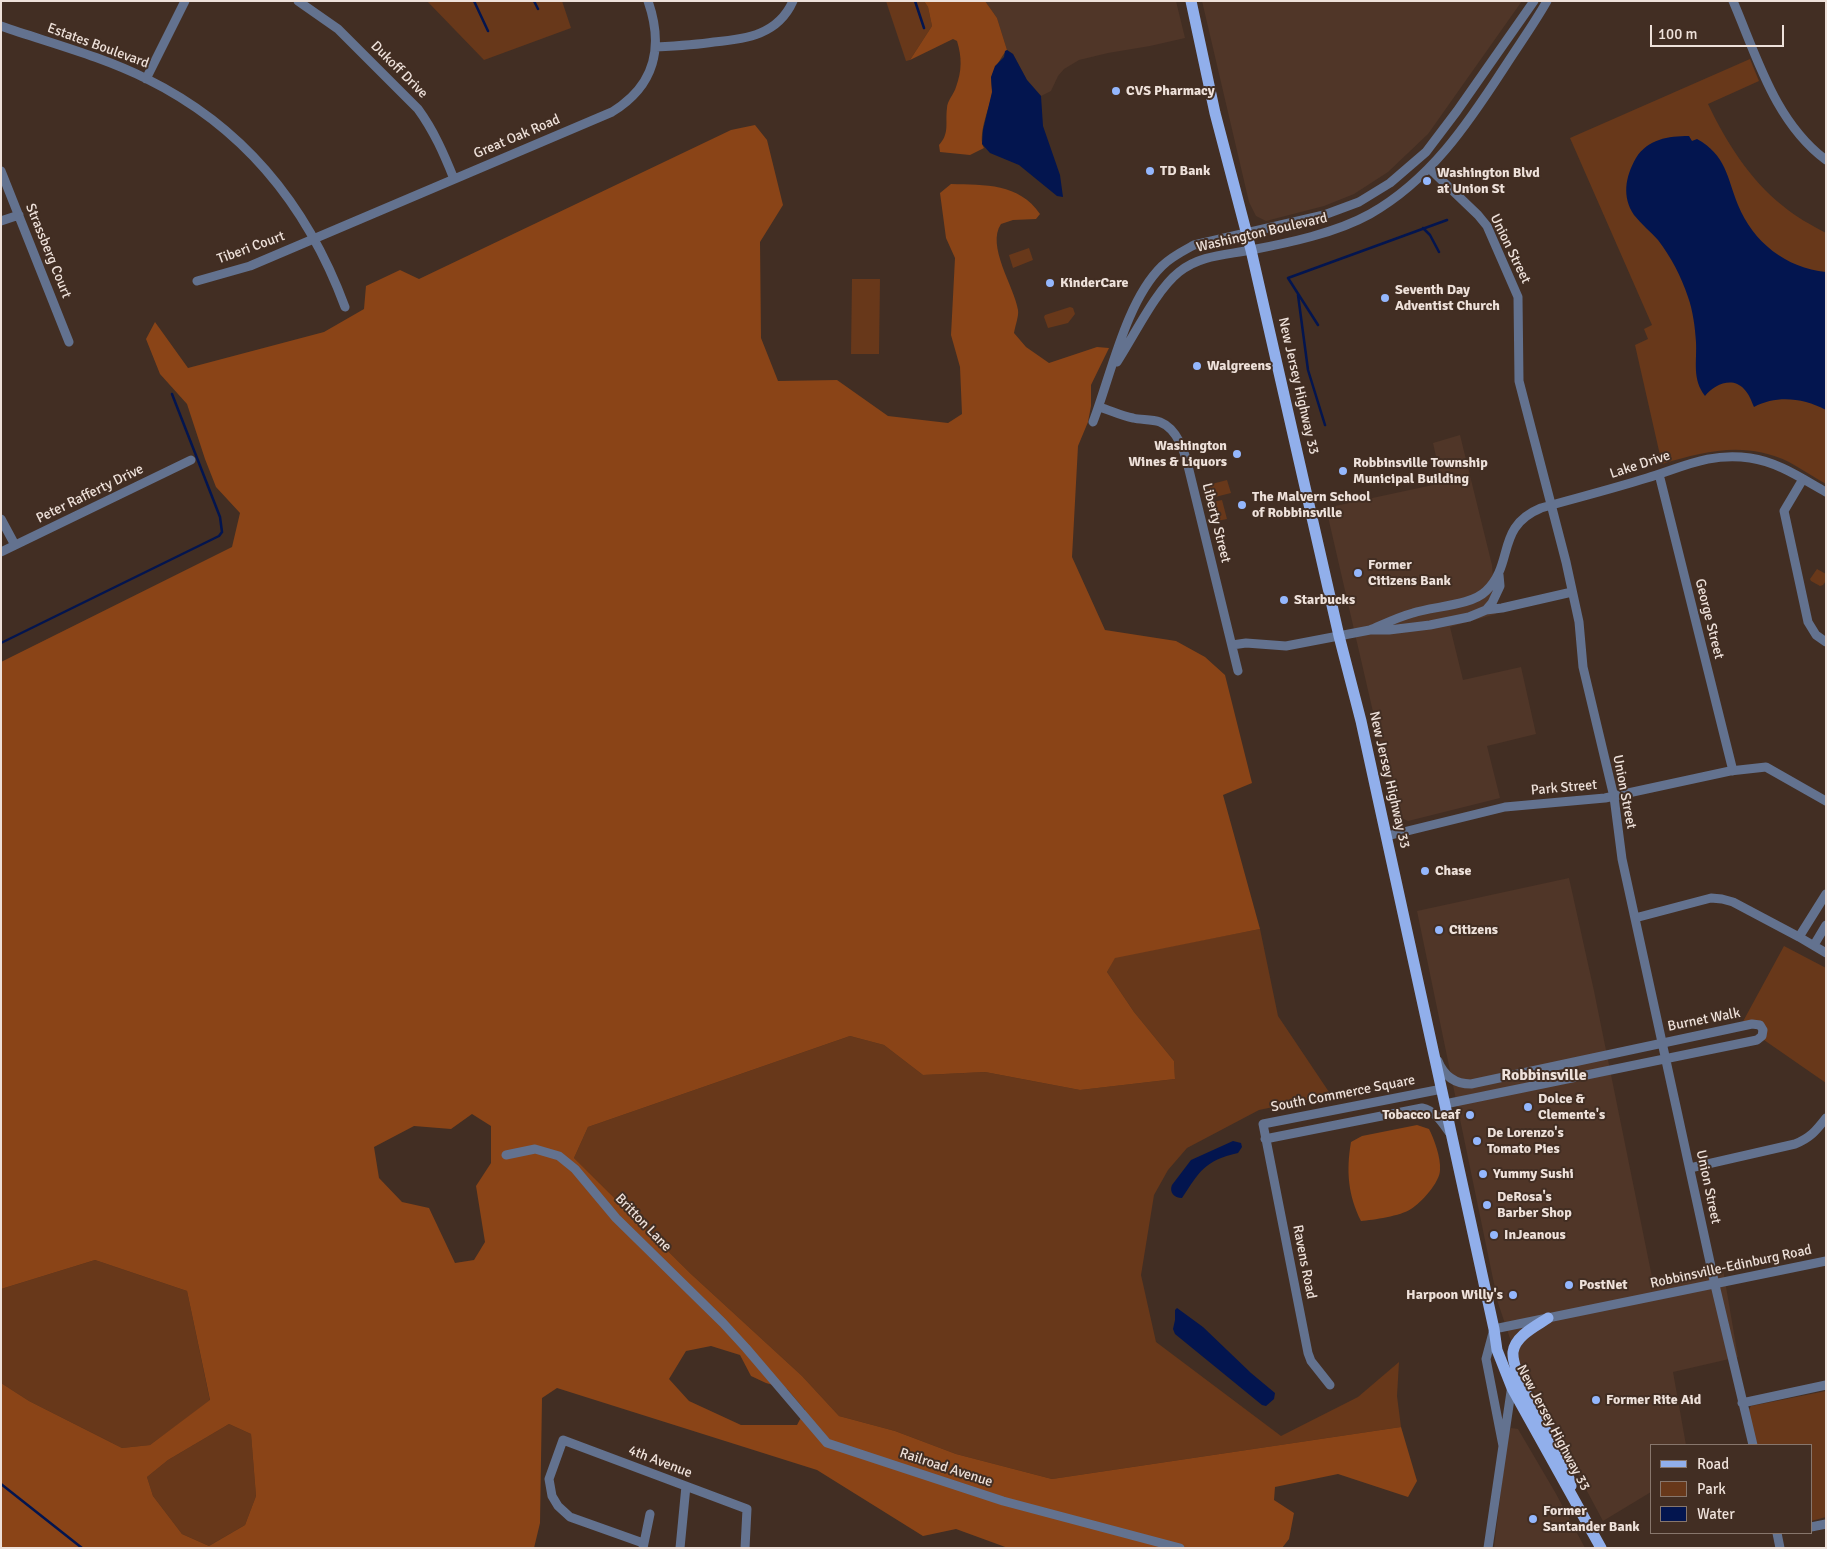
<!DOCTYPE html>
<style>
body{margin:0}
#map{position:relative;width:1827px;height:1549px;overflow:hidden;background:#422e23;font-family:Signika,sans-serif}
canvas{display:block}
.frame{position:absolute;inset:0;border:2px solid #eee1da;pointer-events:none}
.legend{position:absolute;left:1650px;top:1444px;width:162px;height:90px;box-sizing:border-box;background:#422e23;border:1px solid #87766c;margin:0;padding:6px 9px;list-style:none;font-size:15px;color:#eee1da}
.legend li{display:flex;align-items:center;gap:10px;height:25px}
.legend b{width:25px;border:1px solid #87766c}
.scale{position:absolute;left:1650px;top:25px;width:134px;height:22px;box-sizing:border-box;border:2px solid #eee1da;border-top:0;padding-left:6px;font-size:15px;line-height:18px;white-space:nowrap;color:#eee1da;-webkit-text-stroke:4px #422e23;paint-order:stroke}
</style>
<div id="map">
<canvas width="1827" height="1549"></canvas>
<div class="frame"></div>
<ul class="legend">
<li><b style="height:6px;background:#91afeb"></b>Road</li>
<li><b style="height:14px;background:#68381a"></b>Park</li>
<li><b style="height:14px;background:#03154f"></b>Water</li>
</ul>
<div class="scale">100 m</div>
</div>
<script>
const context = document.querySelector('canvas').getContext('2d');
context.lineJoin = 'round';
function fillPath(path, color) { context.fillStyle = color; context.fill(path, 'evenodd'); }
function trace(path, color, width, dash) { context.strokeStyle = color; context.lineWidth = width; context.lineCap = dash ? 'butt' : 'round'; context.setLineDash(dash || []); context.stroke(path); }
function label(font, color, halo, rows, align = 'center') {
  context.font = font + ' Signika,sans-serif'; context.lineWidth = 4; context.setLineDash([]); context.textBaseline = 'middle'; context.strokeStyle = halo; context.fillStyle = color; for (const [text, x, y, turn = 0] of rows) {
    context.save(); context.translate(x, y); context.rotate((+turn || 0) * Math.PI / 180); context.textAlign = isNaN(turn) ? turn : align; if (halo) context.strokeText(text, 0, 0); context.fillText(text, 0, 0); context.restore();
  }
}
const built = new Path2D(`
 M985 1H1176L1185 38 1150 46 1108 53 1079 60 1064 69 1058 76 1051 91 1041 96 1027 80 1013 54 1007 50 997 18Z
 M1202 1H1522L1428 134 1388 172 1354 194 1324 206 1266 221 1256 216 1249 202Z
 M1460 435 1492 565 1496 614 1450 627 1463 680 1521 667 1536 734 1487 746 1500 798 1408 821 1397 816 1326 508 1442 483 1433 443Z
 M1569 878 1594 991 1653 1282 1723 1269 1738 1357 1673 1372 1686 1445H1651V1492L1603 1521 1518 1362 1498 1303 1417 911Z
 M1511 1428 1518 1429 1555 1492 1585 1548H1494L1508 1432Z`);
const green = new Path2D(`
 M427 1H562L571 28 484 60Z
 M886 1H924L928 7 932 26 910 60 906 61Z
 M1750 59 1759 81 1708 104C1726 142 1750 180 1783 206 1796 217 1811 225 1826 233V484C1813 477 1802 469 1789 462 1744 441 1707 451 1662 464L1635 345 1648 339 1644 329 1652 325 1570 138Z
 M1029 248 1033 260 1013 268 1009 255Z
 M852 279H880L879 354H851Z
 M1070 307 1073 308 1075 314 1068 323 1048 328 1044 317 1045 315Z
 M1227 480 1231 493 1211 498 1208 485Z
 M1222 500 1227 519 1217 521 1212 502Z
 M1817 569 1826 574V581L1823 585 1820 586 1811 581 1810 579Z
 M1260 929 1278 1016 1331 1095 1259 1110 1187 1148 1168 1170 1154 1195 1141 1275 1156 1342 1281 1436 1358 1397 1399 1362 1397 1396 1401 1427 1052 1479 956 1454 895 1431 839 1416 802 1376 691 1274 574 1158 588 1127 850 1036 884 1045 923 1075 985 1072 1080 1090 1175 1079 1174 1061 1134 1012 1107 972 1115 957Z
 M1784 946 1826 968V1083L1764 1040 1760 1025 1740 1027Z
 M95 1260 187 1291 210 1401 150 1445 122 1448 29 1401 1 1383V1289Z
 M1826 1391V1517L1811 1521V1445H1757L1748 1411 1751 1406Z
 M229 1424 251 1434 256 1496 245 1525 209 1546 182 1534 153 1496 147 1477 168 1460Z`);
const forest = new Path2D(`
 M924 1H985L997 18 1007 50C1003 54 994 69 992 76 990 82 993 89 992 95 989 108 977 137 984 148L970 155 940 152 939 145C950 133 945 123 947 108 947 101 954 94 956 87 962 71 962 57 957 41L953 39 910 60 932 26 928 7Z
 M755 125 767 140 783 205 760 242 761 338 778 381 837 380 888 416 948 423 962 414 960 367 951 335 955 258 946 238 940 193 951 184C985 185 1019 183 1040 214L1036 219 1013 220 1001 224C986 246 1014 286 1018 310 1019 316 1015 326 1014 333L1026 347 1049 363 1097 347 1109 348 1091 385V406L1088 422 1078 446 1072 557 1105 630 1176 641 1205 657 1225 675 1252 783 1223 795 1260 929 1115 958 1107 972 1134 1012 1174 1061 1175 1079 1080 1090 985 1072 923 1075 884 1045 850 1036 588 1127 574 1158 691 1274 802 1376 839 1416 895 1431 956 1454 1052 1479 1401 1427 1417 1481 1408 1497 1338 1474 1275 1487 1274 1500 1294 1513 1289 1539 1282 1548H1008L956 1529 923 1536 817 1470 557 1388 542 1398 540 1523 534 1548H1V1383L29 1401 122 1448 150 1445 210 1400 187 1291 95 1260 1 1289V662L232 547 240 513 216 487 205 459 187 404 160 374 146 339 155 322 188 368 324 332 364 309 366 286 400 270 419 279 731 130ZM472 1114 491 1126V1163L476 1186 485 1242 474 1260 455 1263 429 1208 402 1202 379 1178 374 1147 414 1126 451 1129ZM711 1346 740 1355 751 1376 766 1383 787 1389 805 1410 797 1425H741L689 1401 669 1379 686 1351ZM229 1424 251 1434 256 1496 245 1525 209 1546 182 1534 153 1496 147 1477 168 1460Z
 M1417 1125 1429 1129C1434 1139 1441 1157 1440 1170 1440 1182 1421 1203 1411 1209 1401 1216 1373 1220 1361 1221 1348 1195 1346 1171 1351 1142L1362 1136Z`);
const water = new Path2D(`
 M1007 50 1013 54 1027 80 1041 96 1043 126 1060 175 1063 197 1057 196 1019 165 990 153 982 144 983 130 992 92 991 77 995 66 1004 57 1005 51Z
 M1689 136 1692 141 1697 139C1726 155 1727 177 1738 205 1753 242 1786 268 1826 272V410C1803 398 1777 395 1754 407 1751 400 1749 394 1744 389 1732 376 1714 385 1705 396 1692 379 1697 362 1696 342 1695 327 1693 311 1688 297 1681 276 1671 257 1658 240 1651 232 1641 224 1634 215 1622 197 1625 177 1636 158 1648 139 1668 136 1689 136Z
 M1233 1141 1241 1143 1242 1147 1238 1153C1204 1161 1200 1171 1182 1198 1174 1198 1169 1192 1172 1185L1191 1160Z
 M1177 1308 1203 1327 1251 1373 1275 1393 1274 1399 1266 1406 1262 1405 1175 1334 1173 1329 1175 1320V1310Z`);
const stream = new Path2D(`
 M474 1 488 31
 M534 1 538 9
 M915 1 924 28
 M1423 228 1430 235 1439 252
 M1298 295 1308 370 1325 425
 M1318 325 1288 278 1447 220
 M1 643 219 536 222 532 220 517 172 394
 M1 1484 82 1548`);
const minor = new Path2D(`
 M298 1 338 29 418 109C434 131 444 154 454 179
 M1733 1C1757 57 1775 122 1826 160
 M1 26C50 43 101 56 147 79 244 127 308 207 345 307
 M656 47C676 46 695 45 714 42 746 39 778 35 793 1
 M146 79 185 1
 M1430 169 1478 215 1487 226 1518 297 1519 381 1566 562 1579 622 1583 667 1614 797 1622 859 1715 1285 1753 1445
 M1 171 69 342
 M1 221 19 215
 M197 281 250 266 612 112C655 86 664 47 648 1
 M1117 362C1134 336 1156 290 1179 272 1200 255 1226 255 1251 250 1288 243 1336 233 1370 214 1430 180 1467 125 1504 68 1518 46 1534 24 1547 1
 M1099 407C1110 410 1121 416 1133 418 1141 420 1151 419 1160 422 1178 429 1185 453 1189 470L1238 671
 M1093 422C1111 375 1126 301 1162 266 1171 257 1183 251 1194 245L1324 215 1359 202 1390 183 1426 152 1457 111 1534 1
 M1659 474 1733 771
 M1803 479 1784 511 1808 622 1816 635 1826 642
 M1 519 15 545
 M1 552 191 460
 M1486 610 1502 608 1572 592
 M1370 630C1384 624 1398 617 1413 613 1433 606 1471 606 1486 591 1515 563 1495 527 1541 508 1576 498 1612 489 1647 478 1683 467 1710 452 1750 458 1778 462 1801 478 1826 492
 M1232 645 1246 643 1286 646 1370 630H1389L1430 625 1469 617 1486 610 1492 603 1500 586 1499 575
 M1387 836 1505 807 1605 798 1730 771 1766 767 1826 801
 M1635 918 1711 898 1722 899 1733 902 1799 937 1826 953
 M1799 937 1826 894
 M1814 945 1826 925
 M1438 1061C1444 1076 1455 1084 1471 1084L1752 1024 1760 1025 1763 1030 1762 1036 1757 1040 1445 1104
 M1265 1139 1422 1108C1435 1111 1441 1121 1449 1132
 M506 1155 535 1149 559 1156 575 1169 616 1218 723 1323 746 1348 827 1443 1003 1501 1180 1548
 M1690 1168 1795 1144C1810 1138 1816 1131 1826 1118
 M1330 1385 1311 1361 1308 1353 1263 1124 1442 1089
 M1742 1403 1826 1385
 M1503 1446 1486 1359 1494 1329 1826 1261
 M1811 1527 1826 1524
 M1777 1533 1780 1548
 M643 1543 570 1517 558 1506 552 1496 549 1479 563 1440 747 1509 745 1548
 M643 1548 650 1514
 M680 1548 686 1486
 M1488 1548 1512 1385`);
const major = new Path2D(`
 M1191 1 1215 113 1251 250 1339 636 1361 721 1494 1329 1497 1350 1512 1388 1601 1548
 M1548 1318C1536 1326 1515 1336 1513 1352 1511 1375 1553 1441 1564 1464 1567 1470 1569 1478 1571 1486`);
const markers = [
 [1116,91,5,"#94b7fd"],
 [1150,171,5,"#94b7fd"],
 [1427,181,5,"#94b7fd"],
 [1050,283,5,"#94b7fd"],
 [1385,298,5,"#94b7fd"],
 [1197,366,5,"#94b7fd"],
 [1237,454,5,"#94b7fd"],
 [1343,471,5,"#94b7fd"],
 [1242,505,5,"#94b7fd"],
 [1358,573,5,"#94b7fd"],
 [1284,600,5,"#94b7fd"],
 [1425,871,5,"#94b7fd"],
 [1439,930,5,"#94b7fd"],
 [1528,1107,5,"#94b7fd"],
 [1470,1115,5,"#94b7fd"],
 [1477,1141,5,"#94b7fd"],
 [1483,1174,5,"#94b7fd"],
 [1487,1205,5,"#94b7fd"],
 [1494,1235,5,"#94b7fd"],
 [1569,1285,5,"#94b7fd"],
 [1513,1295,5,"#94b7fd"],
 [1596,1400,5,"#94b7fd"],
 [1533,1519,5,"#94b7fd"]
];
const streetNames = [
 ["Estates Boulevard",98,46,20],
 ["Dukoff Drive",399,70,45],
 ["Great Oak Road",517,137,-23],
 ["Washington Boulevard",1262,233,-13],
 ["Tiberi Court",251,248,-20],
 ["Union Street",1510,249,64],
 ["Strassberg Court",48,251,68],
 ["New Jersey Highway 33",1298,386,77],
 ["Lake Drive",1640,465,-18],
 ["Peter Rafferty Drive",90,494,-26],
 ["Liberty Street",1216,523,76],
 ["George Street",1709,619,76],
 ["New Jersey Highway 33",1389,780,77],
 ["Park Street",1564,788,-5],
 ["Union Street",1624,792,79],
 ["Burnet Walk",1704,1020,-11],
 ["South Commerce Square",1343,1094,-11],
 ["Union Street",1708,1187,78],
 ["Britton Lane",643,1223,46],
 ["Ravens Road",1304,1262,79],
 ["Robbinsville-Edinburg Road",1731,1267,-12],
 ["New Jersey Highway 33",1553,1428,62],
 ["4th Avenue",660,1462,21],
 ["Railroad Avenue",946,1468,18]
];
const poiNames = [
 ["CVS Pharmacy",1126,91],
 ["TD Bank",1160,171],
 ["Washington Blvd",1437,173],
 ["at Union St",1437,189],
 ["KinderCare",1060,283],
 ["Seventh Day",1395,290],
 ["Adventist Church",1395,306],
 ["Walgreens",1207,366],
 ["Washington",1227,446,"right"],
 ["Wines & Liquors",1227,462,"right"],
 ["Robbinsville Township",1353,463],
 ["Municipal Building",1353,479],
 ["The Malvern School",1252,497],
 ["of Robbinsville",1252,513],
 ["Former",1368,565],
 ["Citizens Bank",1368,581],
 ["Starbucks",1294,600],
 ["Chase",1435,871],
 ["Citizens",1449,930],
 ["Dolce &",1538,1099],
 ["Clemente's",1538,1115],
 ["Tobacco Leaf",1460,1115,"right"],
 ["De Lorenzo's",1487,1133],
 ["Tomato Pies",1487,1149],
 ["Yummy Sushi",1493,1174],
 ["DeRosa's",1497,1197],
 ["Barber Shop",1497,1213],
 ["InJeanous",1504,1235],
 ["PostNet",1579,1285],
 ["Harpoon Willy's",1503,1295,"right"],
 ["Former Rite Aid",1606,1400],
 ["Former",1543,1511],
 ["Santander Bank",1543,1527]
];
const quarterNames = [
 ["Robbinsville",1544,1076]
];
fillPath(built, '#503628');
fillPath(green, '#68381a');
fillPath(forest, '#8a4417');
fillPath(water, '#03154f');
trace(stream, '#03154f', 2.5);
trace(minor, '#63728f', 9);
trace(major, '#91afeb', 11);
for (const [x, y, r, color] of markers) { const dot = new Path2D(); dot.arc(x, y, r, 0, 2 * Math.PI); context.fillStyle = color; context.fill(dot); trace(dot, '#422e23', 2); }
label('14px', '#eee1da', '#422e23', streetNames);
label('bold 14px', '#eee1da', '#422e23', poiNames, 'left');
label('bold 16px', '#eee1da', '#422e23', quarterNames);
</script>
